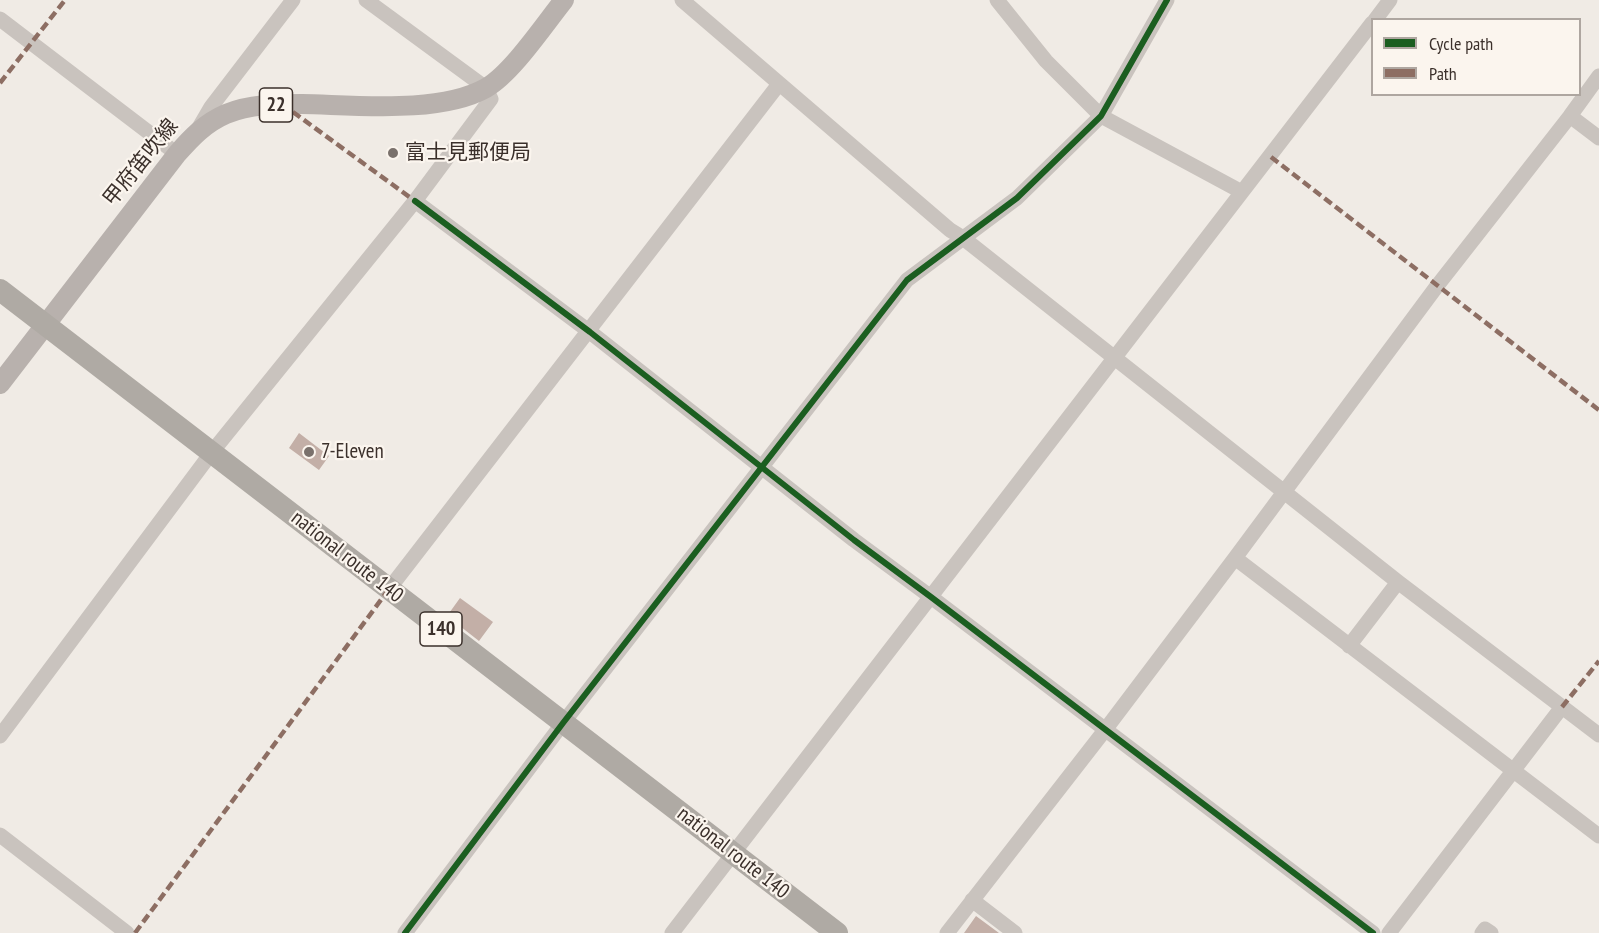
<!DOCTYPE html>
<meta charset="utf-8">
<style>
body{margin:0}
#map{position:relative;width:1599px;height:933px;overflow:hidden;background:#f0ebe5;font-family:"PT Sans Narrow",sans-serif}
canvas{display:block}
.legend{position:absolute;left:1371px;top:18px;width:210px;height:78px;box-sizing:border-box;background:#fbf5ee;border:2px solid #aea6a0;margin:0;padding:8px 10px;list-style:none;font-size:18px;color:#3b302b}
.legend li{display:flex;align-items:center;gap:12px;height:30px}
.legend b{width:30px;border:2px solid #aea6a0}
</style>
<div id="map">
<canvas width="1599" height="933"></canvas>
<ul class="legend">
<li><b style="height:8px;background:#1b5e20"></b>Cycle path</li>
<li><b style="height:8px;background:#8d6e63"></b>Path</li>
</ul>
</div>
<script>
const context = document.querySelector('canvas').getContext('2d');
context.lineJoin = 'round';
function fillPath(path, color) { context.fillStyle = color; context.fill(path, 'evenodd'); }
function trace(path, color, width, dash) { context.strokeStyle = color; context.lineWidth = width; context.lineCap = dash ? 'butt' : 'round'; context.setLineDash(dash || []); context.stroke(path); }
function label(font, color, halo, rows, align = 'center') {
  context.font = font + ' "PT Sans Narrow","Noto Sans JP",sans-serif'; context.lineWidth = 4.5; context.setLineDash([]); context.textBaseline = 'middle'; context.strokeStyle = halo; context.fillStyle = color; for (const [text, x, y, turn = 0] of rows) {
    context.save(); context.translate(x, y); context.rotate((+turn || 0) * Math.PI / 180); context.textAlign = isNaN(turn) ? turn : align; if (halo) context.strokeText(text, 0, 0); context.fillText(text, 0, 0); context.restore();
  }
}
const building = new Path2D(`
 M299 433 329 456 319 470 289 448Z
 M460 598 493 622 479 641 447 616Z
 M976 916 999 933H964Z`);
const minor = new Path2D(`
 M682 0 950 230 963 238 1398 582 1599 735
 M997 0 1046 61 1101 116 1242 192
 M0 19 177 154
 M1375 20 1390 0
 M1570 116 1599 138
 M197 131 211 107 293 0
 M415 201 590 332 854 540 931 597 1373 933
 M1235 558 1599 836
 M389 589 779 84
 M1349 646 1398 582
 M0 736 212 452 415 201 491 99 486 88 366 0
 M0 835 127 933
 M972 900 1015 933
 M405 933 563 723 907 280 1017 198 1101 116 1167 0
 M672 933 1372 23
 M947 933 1105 730 1235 558 1437 286 1570 116 1599 76
 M1389 933 1562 707
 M1482 933 1485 929 1491 933`);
const major = new Path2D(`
 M0 384 177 154C191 138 205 123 226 114 250 104 276 104 302 104 355 105 440 114 486 88 512 73 544 25 564 0`);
const highway = new Path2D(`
 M0 290 837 933`);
const quiet = new Path2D(`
 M0 83 65 0
 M282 104 415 201
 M1271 157 1599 410
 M1562 707 1599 661
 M135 933 389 589`);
const cycleway = new Path2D(`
 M415 201 590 332 854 540 931 597 1373 933
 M405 933 563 723 907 280 1017 198 1101 116 1167 0`);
const markers = [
 [393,153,6,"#7a716c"],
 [309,452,6,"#7a716c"]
];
const shields = [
 [276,105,33],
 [441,629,42]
];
const shieldNames = [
 ["22",276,105],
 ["140",441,629]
];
const poiNames = [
 ["富士見郵便局",405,153],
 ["7-Eleven",321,452]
];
const streetNames = [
 ["甲府笛吹線",141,163,-51],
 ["national route 140",347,557,38],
 ["national route 140",733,853,38]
];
fillPath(building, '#c3afa7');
trace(minor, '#c9c3be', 15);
trace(major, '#b8b1ad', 20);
trace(highway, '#afaaa4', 22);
trace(quiet, '#8d6e63', 4.5, [9, 4.5]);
trace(cycleway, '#1b5e20', 6);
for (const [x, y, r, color] of markers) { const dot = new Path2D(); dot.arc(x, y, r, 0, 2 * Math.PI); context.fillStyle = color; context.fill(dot); trace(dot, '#fbf5ee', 2); }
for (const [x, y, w] of shields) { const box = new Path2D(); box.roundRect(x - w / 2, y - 17, w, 34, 4.5); context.fillStyle = '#fbf5ee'; context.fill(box); trace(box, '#3b302b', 1.5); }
label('bold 20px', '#3b302b', null, shieldNames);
label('21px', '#3b302b', '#fbf5ee', poiNames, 'left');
label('21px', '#3b302b', '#fbf5ee', streetNames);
</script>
